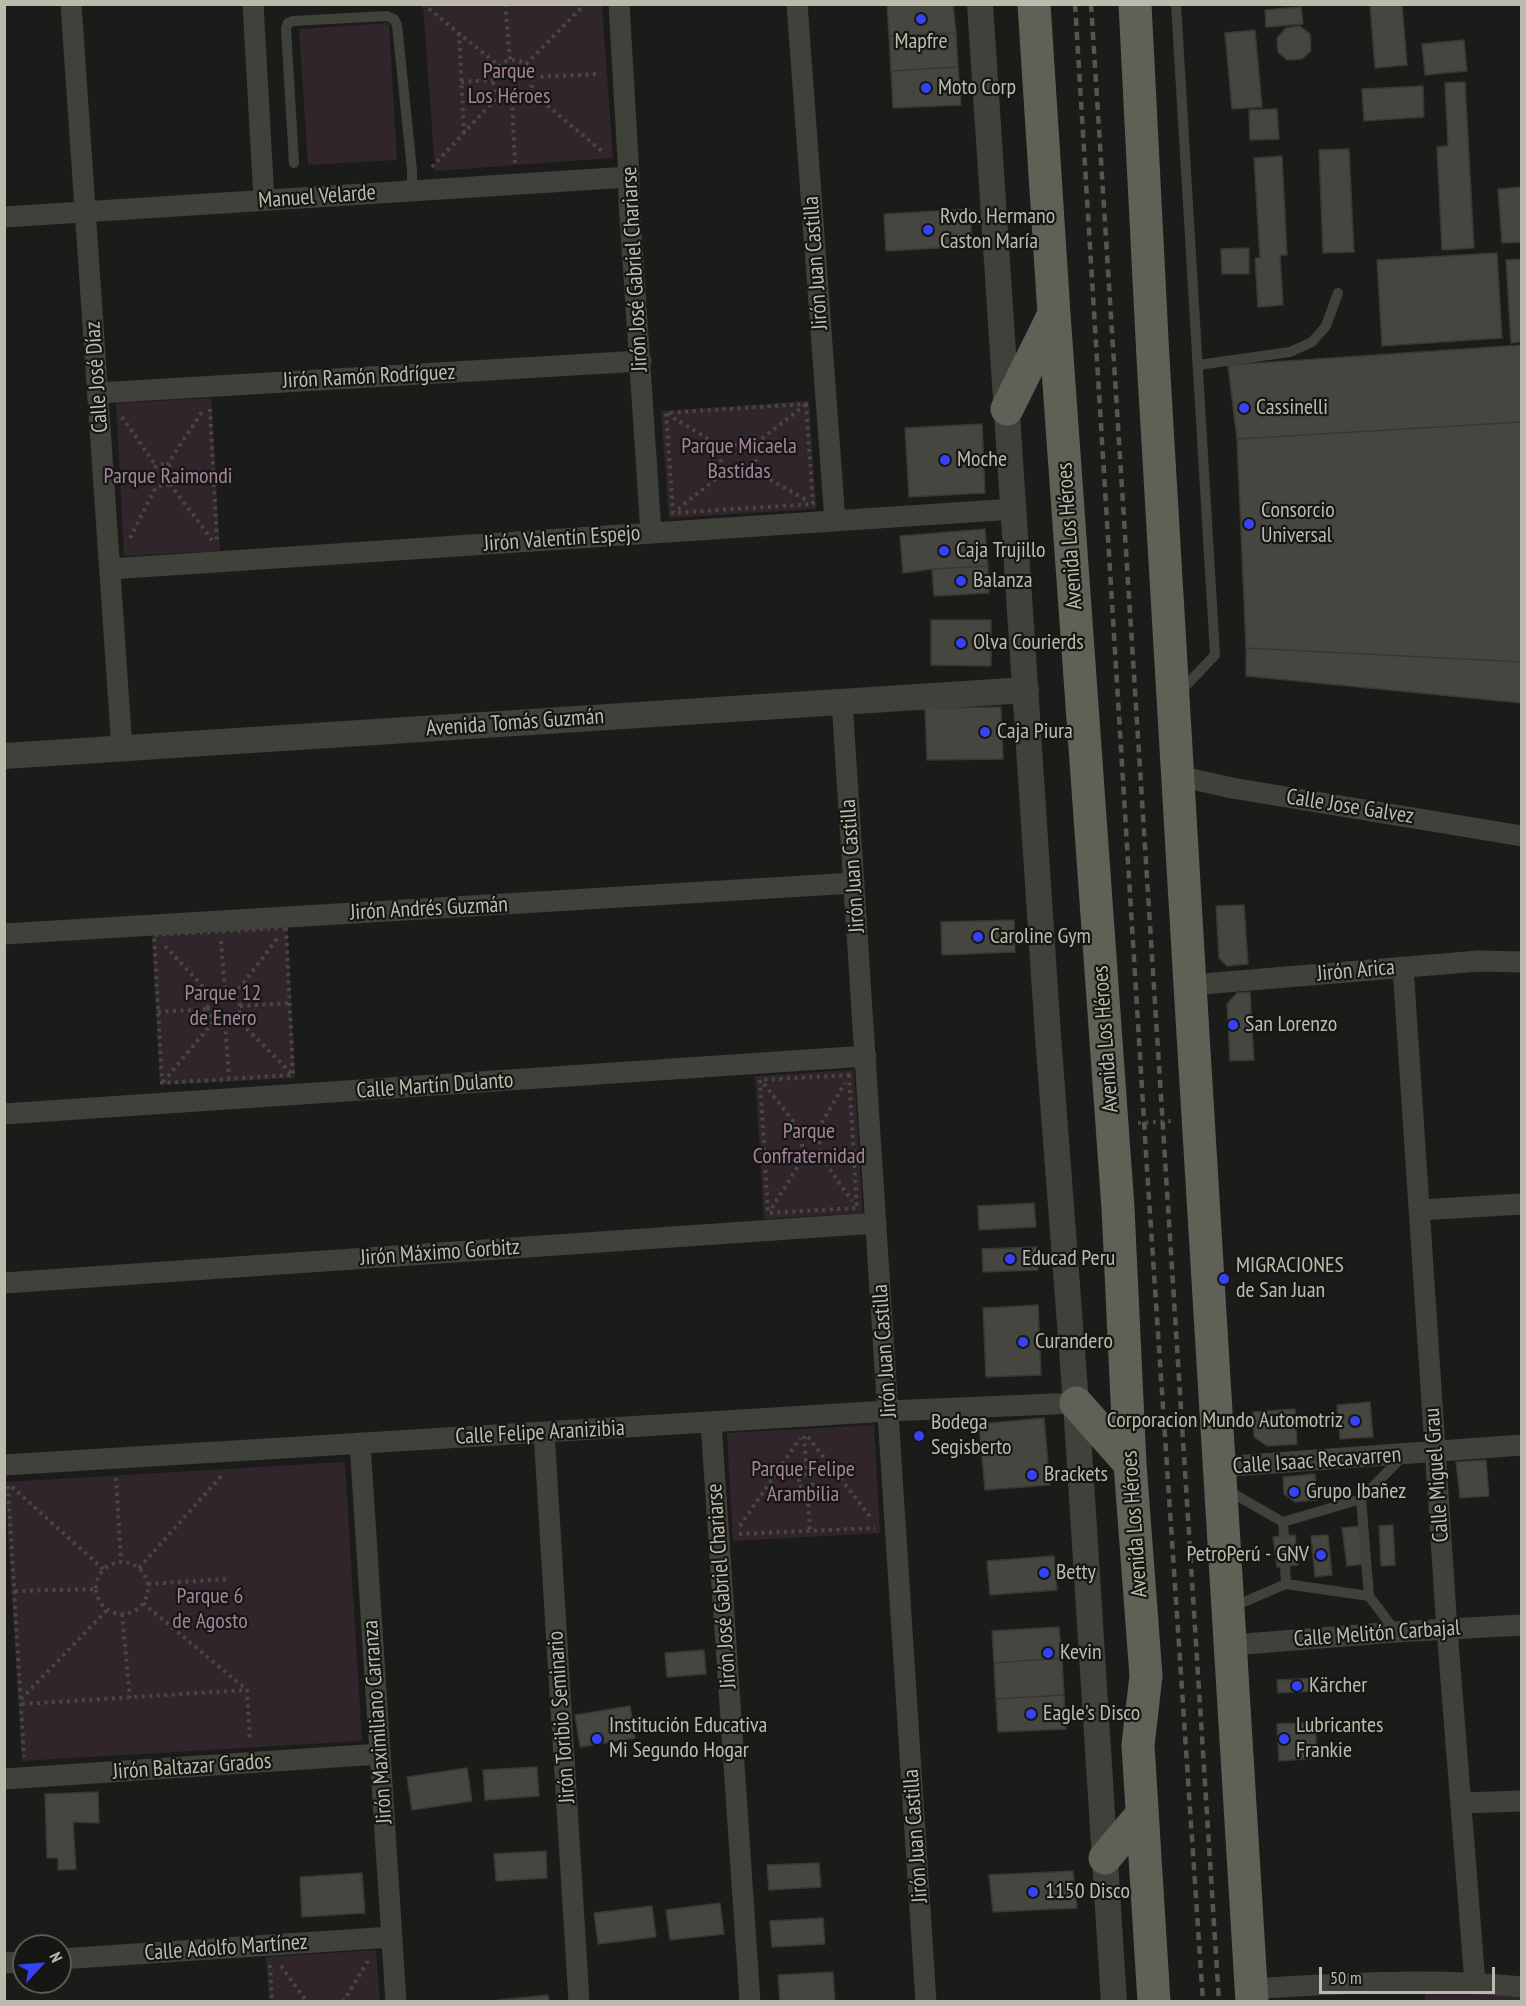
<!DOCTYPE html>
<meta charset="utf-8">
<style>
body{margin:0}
#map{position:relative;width:1526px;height:2006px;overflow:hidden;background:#1b1c19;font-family:"PT Sans Narrow",sans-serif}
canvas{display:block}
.frame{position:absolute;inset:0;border:6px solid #bcbbab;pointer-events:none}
.north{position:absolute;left:12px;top:1934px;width:60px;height:60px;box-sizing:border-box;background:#161714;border:2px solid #585950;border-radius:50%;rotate:64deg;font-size:16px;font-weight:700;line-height:24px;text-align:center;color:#bcbbab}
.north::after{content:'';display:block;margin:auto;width:21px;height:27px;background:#3542f8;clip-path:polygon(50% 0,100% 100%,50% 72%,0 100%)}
.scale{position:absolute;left:1319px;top:1967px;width:176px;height:27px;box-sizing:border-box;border:3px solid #bcbbab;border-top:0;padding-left:8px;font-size:18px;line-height:21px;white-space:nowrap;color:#bcbbab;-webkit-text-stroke:4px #161714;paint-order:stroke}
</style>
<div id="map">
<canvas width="1526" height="2006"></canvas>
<div class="frame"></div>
<div class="north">N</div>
<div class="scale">50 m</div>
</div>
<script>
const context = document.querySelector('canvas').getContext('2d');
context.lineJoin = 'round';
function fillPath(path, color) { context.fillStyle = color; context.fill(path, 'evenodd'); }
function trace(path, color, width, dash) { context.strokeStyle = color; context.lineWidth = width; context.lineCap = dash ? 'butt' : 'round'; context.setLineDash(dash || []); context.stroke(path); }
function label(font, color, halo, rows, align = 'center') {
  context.font = font + ' "PT Sans Narrow",sans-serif'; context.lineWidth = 4.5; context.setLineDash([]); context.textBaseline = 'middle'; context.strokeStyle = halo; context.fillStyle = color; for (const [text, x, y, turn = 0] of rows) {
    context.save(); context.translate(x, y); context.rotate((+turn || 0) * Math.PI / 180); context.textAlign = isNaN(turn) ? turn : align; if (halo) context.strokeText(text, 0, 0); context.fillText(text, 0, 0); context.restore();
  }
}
const green = new Path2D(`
 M423 5H602L613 158 435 171Z
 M389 23 397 160 308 165 299 29Z
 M211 398 220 551 124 556 116 403Z
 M809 401 816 509 669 518 661 411Z
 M287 927 295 1078 160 1085 152 934Z
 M854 1070 863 1213 764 1219 755 1076Z
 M874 1425 880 1533 733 1541 727 1433Z
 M345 1462 362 1741 22 1761 5 1482Z
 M376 1950 380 2001H269L266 1957Z
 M1425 1992H1466L1521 1997V2001H1425Z`);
const building = new Path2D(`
 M887 4H953L956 33 889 36Z
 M1370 4H1402L1407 65 1375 68Z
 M1301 7 1303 24 1266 27 1265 10Z
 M1300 26 1310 34 1311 51 1302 59 1287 60 1278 52 1277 38 1286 28Z
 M1255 30 1262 107 1232 109 1225 33Z
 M956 33 958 67 891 71 889 36Z
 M1464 40 1467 71 1425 75 1422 44Z
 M958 67 961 105 893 108 891 71Z
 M1465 82 1474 248 1442 250 1437 147 1448 146 1445 83Z
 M1423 86 1424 117 1364 121 1362 89Z
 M1277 109 1279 139 1250 140 1249 110Z
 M1349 149 1354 252 1323 253 1319 150Z
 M1282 156 1287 255H1280L1283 305 1258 307 1255 258H1260L1254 158Z
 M1522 187V242L1502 243 1498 189Z
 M970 209 972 246 886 251 884 214Z
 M1249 248V274H1222L1221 249Z
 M1497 253 1502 338 1382 346 1377 260Z
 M1522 259V342L1511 343 1506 260Z
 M1522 345V422L1237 439 1228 365Z
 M1522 422V662L1246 648 1237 439Z
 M982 424 985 493 909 497 905 428Z
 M985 529 988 566 932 569 903 573 900 536Z
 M988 566 989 593 934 596 932 569Z
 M931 620H991V666L931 665Z
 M1246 648 1522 662V703L1246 676Z
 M1001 707 1003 759 927 760 925 708Z
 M1244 905 1248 964 1227 966 1219 958 1216 906Z
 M1014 920 1015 952 942 955 941 922Z
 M1250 992 1254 1060 1230 1061 1227 1004 1237 993Z
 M1034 1203 1036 1227 979 1230 978 1206Z
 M1037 1247 1038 1270 983 1272 982 1249Z
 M1038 1305 1041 1375 986 1377 983 1308Z
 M1370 1402 1373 1437 1340 1439 1337 1405Z
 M1295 1409 1297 1444 1267 1446 1254 1437 1253 1412Z
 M1044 1418 1050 1485 985 1490 979 1424Z
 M1486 1460 1489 1496 1460 1498 1456 1462Z
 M1315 1474 1317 1500 1295 1502 1284 1494 1283 1477Z
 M1393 1525 1395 1565 1381 1566 1379 1526Z
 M1360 1526 1364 1564 1347 1566 1342 1528Z
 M1295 1535 1298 1565 1277 1567 1273 1537Z
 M1328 1535 1332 1575 1315 1577 1311 1536Z
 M1054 1556 1057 1590 990 1595 987 1561Z
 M1059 1627 1062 1658 994 1663 992 1631Z
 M704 1650 706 1674 667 1677 665 1653Z
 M1062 1658 1064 1695 996 1699 994 1663Z
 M1315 1678 1316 1691 1278 1693 1277 1680Z
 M1064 1695 1066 1729 998 1732 996 1699Z
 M630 1706 635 1738 580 1747 575 1715Z
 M1315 1722 1317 1758 1279 1761 1277 1724Z
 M537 1767 539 1796 485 1800 483 1770Z
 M467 1768 472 1801 412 1810 407 1777Z
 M98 1792 99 1823 73 1822 76 1869 58 1870V1858H47L45 1794Z
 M546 1851 547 1878 496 1881 494 1854Z
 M819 1863 821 1887 769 1890 767 1865Z
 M1073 1871 1077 1908 993 1912 989 1875Z
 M362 1873 365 1913 302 1917 300 1877Z
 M720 1903 724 1934 670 1940 666 1910Z
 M652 1906 656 1937 598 1944 594 1913Z
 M823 1918 825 1944 772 1947 770 1921Z
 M833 1972 835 2002H780L778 1975Z
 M548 1995 549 2002 498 2000Z`);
const path = new Path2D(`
 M423 4 499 66
 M505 4 510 60
 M459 33 464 133
 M493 80a20 20 0 1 1 40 0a20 20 0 1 1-40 0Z
 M526 64 585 4
 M533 77 601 74
 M461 82 493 80
 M530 91 605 154
 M512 100 515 163
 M432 167 499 95
 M806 404 813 504 673 513 666 413Z
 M210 409 217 542
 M667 414 720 446
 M122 417 156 466
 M755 444 757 472 722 474 720 446 755 444 805 405
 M152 475a11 11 0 1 1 22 0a11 11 0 1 1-22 0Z
 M167 465 204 409
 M757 472 806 500
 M170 484 212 540
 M678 509 722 474
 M130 538 157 485
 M286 928 293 1075 162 1083 154 935Z
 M221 941 225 991
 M165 946 212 996
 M208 1008a16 16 0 1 1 32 0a16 16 0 1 1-32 0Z
 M234 995 277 939
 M240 1006 289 1003
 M158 1012 207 1009
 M236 1018 291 1073
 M225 1024 229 1077
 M849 1075 857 1208 768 1213 760 1080Z
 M163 1082 214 1021
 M764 1084 801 1131
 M1138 1123 1173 1121
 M818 1129 801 1131 803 1158 821 1157 818 1129 845 1083
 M821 1157 852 1201
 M772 1208 803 1158
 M804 1436 807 1475
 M808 1437 872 1519
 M799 1482a7 7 0 1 1 14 0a7 7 0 1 1-14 0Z
 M116 1478 121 1561
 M8 1486 24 1757
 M12 1487 103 1569
 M807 1489 810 1531
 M740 1526 800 1438
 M739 1534 875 1528
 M96 1588a26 26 0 1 1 52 0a26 26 0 1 1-52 0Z
 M139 1568 224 1473
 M148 1584 229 1579
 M15 1591 96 1589
 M143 1603 247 1690 250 1741
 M122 1614 130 1698
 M21 1699 107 1610
 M22 1704 247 1690
 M270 1965 272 2002
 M281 1966 307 2002
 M343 2002 368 1961`);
const service = new Path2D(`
 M1176 4 1215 655 1179 693
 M294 163 286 29 288 23 293 21 387 16 394 19 397 25 412 170V191
 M1198 365 1290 352 1312 342 1326 326 1338 293
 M1227 1490 1283 1522 1284 1536
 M1361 1499 1369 1596 1396 1632
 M1283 1522 1361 1499 1404 1455
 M1286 1584 1369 1596
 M1232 1607 1286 1584 1285 1566`);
const minor = new Path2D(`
 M71 4 122 749
 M253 4 264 200
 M619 4 629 177V201L651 533
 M797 4 835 521
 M4 217 629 177
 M98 393 641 361
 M110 569 1014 509
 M842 701 926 2002
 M1178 776 1232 788 1522 836
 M4 934 854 883
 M1403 967 1447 1629 1475 1983
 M1190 985 1479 961 1522 962
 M4 1114 866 1056
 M1420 1210 1522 1204
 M4 1283 876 1223
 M711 1422 750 2002
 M544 1432 579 2002
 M360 1443 396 2002
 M4 1465 888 1411 1076 1403
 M1220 1467 1522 1445
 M1232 1645 1396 1632 1522 1625
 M4 1779 380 1754
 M1462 1803 1522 1801
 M60 1959 392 1937
 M4 1963 24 1962
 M1251 1989C1342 1983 1431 1978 1522 1987`);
const tertiary = new Path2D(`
 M980 4 1048 1036 1076 1403 1114 2002
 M4 756 1026 690`);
const primary = new Path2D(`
 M1034 4 1054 314 1118 1208 1130 1464 1146 1676 1138 1745 1154 2002
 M1135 4 1153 358 1190 985 1252 2002
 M1007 409 1053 316
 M1076 1403 1130 1464
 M1105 1858 1142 1814`);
const rail = new Path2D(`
 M1075 4 1147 1169 1203 2002
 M1091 4 1219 2002`);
const markers = [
 [921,19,6,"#3542f8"],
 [926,88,6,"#3542f8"],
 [928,230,6,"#3542f8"],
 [1244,408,6,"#3542f8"],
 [945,460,6,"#3542f8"],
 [1249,524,6,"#3542f8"],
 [944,551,6,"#3542f8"],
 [961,581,6,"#3542f8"],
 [961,643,6,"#3542f8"],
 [985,732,6,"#3542f8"],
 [978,937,6,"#3542f8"],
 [1233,1025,6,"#3542f8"],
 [1010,1259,6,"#3542f8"],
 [1224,1279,6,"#3542f8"],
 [1023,1342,6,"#3542f8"],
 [1355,1421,6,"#3542f8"],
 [919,1436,6,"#3542f8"],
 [1032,1475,6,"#3542f8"],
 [1294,1492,6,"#3542f8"],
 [1321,1555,6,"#3542f8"],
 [1044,1573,6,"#3542f8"],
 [1048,1653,6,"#3542f8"],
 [1297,1686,6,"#3542f8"],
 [1031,1714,6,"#3542f8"],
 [597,1739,6,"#3542f8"],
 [1284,1739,6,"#3542f8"],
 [1033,1892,6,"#3542f8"]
];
const poiNames = [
 ["Mapfre",921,42,"center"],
 ["Moto Corp",938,88],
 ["Rvdo. Hermano",940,217],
 ["Caston María",940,242],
 ["Cassinelli",1256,408],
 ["Moche",957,460],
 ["Consorcio",1261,511],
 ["Universal",1261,536],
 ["Caja Trujillo",956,551],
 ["Balanza",973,581],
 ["Olva Courierds",973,643],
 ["Caja Piura",997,732],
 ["Caroline Gym",990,937],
 ["San Lorenzo",1245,1025],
 ["Educad Peru",1022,1259],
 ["MIGRACIONES",1236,1266],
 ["de San Juan",1236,1291],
 ["Curandero",1035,1342],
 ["Corporacion Mundo Automotriz",1343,1421,"right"],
 ["Bodega",931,1423],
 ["Segisberto",931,1448],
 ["Brackets",1044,1475],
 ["Grupo Ibañez",1306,1492],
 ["PetroPerú - GNV",1309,1555,"right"],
 ["Betty",1056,1573],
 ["Kevin",1060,1653],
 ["Kärcher",1309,1686],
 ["Eagle's Disco",1043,1714],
 ["Institución Educativa",609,1726],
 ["Mi Segundo Hogar",609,1751],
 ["Lubricantes",1296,1726],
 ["Frankie",1296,1751],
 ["1150 Disco",1045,1892]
];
const parkNames = [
 ["Parque",509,72],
 ["Los Héroes",509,97],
 ["Parque Micaela",739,447],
 ["Bastidas",739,472],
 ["Parque Raimondi",168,477],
 ["Parque 12",223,994],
 ["de Enero",223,1019],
 ["Parque",809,1132],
 ["Confraternidad",809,1157],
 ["Parque Felipe",803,1470],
 ["Arambilia",803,1495],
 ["Parque 6",210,1597],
 ["de Agosto",210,1622]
];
const streetNames = [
 ["Manuel Velarde",317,197,-4],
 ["Jirón Juan Castilla",816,263,-94],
 ["Jirón José Gabriel Chariarse",635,269,-93],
 ["Calle José Díaz",97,377,-94],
 ["Jirón Ramón Rodríguez",369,377,-3],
 ["Avenida Los Héroes",1070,536,-94],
 ["Jirón Valentín Espejo",562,539,-4],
 ["Avenida Tomás Guzmán",515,723,-4],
 ["Calle Jose Galvez",1350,807,9],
 ["Jirón Juan Castilla",853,866,-94],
 ["Jirón Andrés Guzmán",429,909,-3],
 ["Jirón Arica",1356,971,-5],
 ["Avenida Los Héroes",1106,1039,-94],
 ["Calle Martín Dulanto",435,1086,-4],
 ["Jirón Máximo Gorbitz",440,1253,-4],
 ["Jirón Juan Castilla",885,1351,-94],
 ["Calle Felipe Aranizibia",540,1433,-3],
 ["Calle Isaac Recavarren",1317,1461,-4],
 ["Calle Miguel Grau",1437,1475,-94],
 ["Avenida Los Héroes",1135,1524,-94],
 ["Jirón José Gabriel Chariarse",722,1586,-94],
 ["Calle Melitón Carbajal",1377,1634,-4],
 ["Jirón Toribio Seminario",562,1717,-94],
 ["Jirón Maximiliano Carranza",378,1722,-94],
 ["Jirón Baltazar Grados",192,1767,-4],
 ["Jirón Juan Castilla",916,1836,-94],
 ["Calle Adolfo Martínez",226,1948,-4]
];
fillPath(green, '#2f252b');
fillPath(building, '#464640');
trace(building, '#373833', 1.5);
trace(path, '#484840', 4, [3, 4.5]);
trace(service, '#40413a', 10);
trace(minor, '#40413a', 21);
trace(tertiary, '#40413a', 26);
trace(primary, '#5f6056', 33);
trace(rail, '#56564d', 4.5, [8, 6]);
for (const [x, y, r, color] of markers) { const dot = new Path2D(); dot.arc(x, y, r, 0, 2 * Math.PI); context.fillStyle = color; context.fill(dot); trace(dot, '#161714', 2); }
label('22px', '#bcbbab', '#161714', poiNames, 'left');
label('22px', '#a7829b', '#161714', parkNames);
label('22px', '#bcbbab', '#161714', streetNames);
</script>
